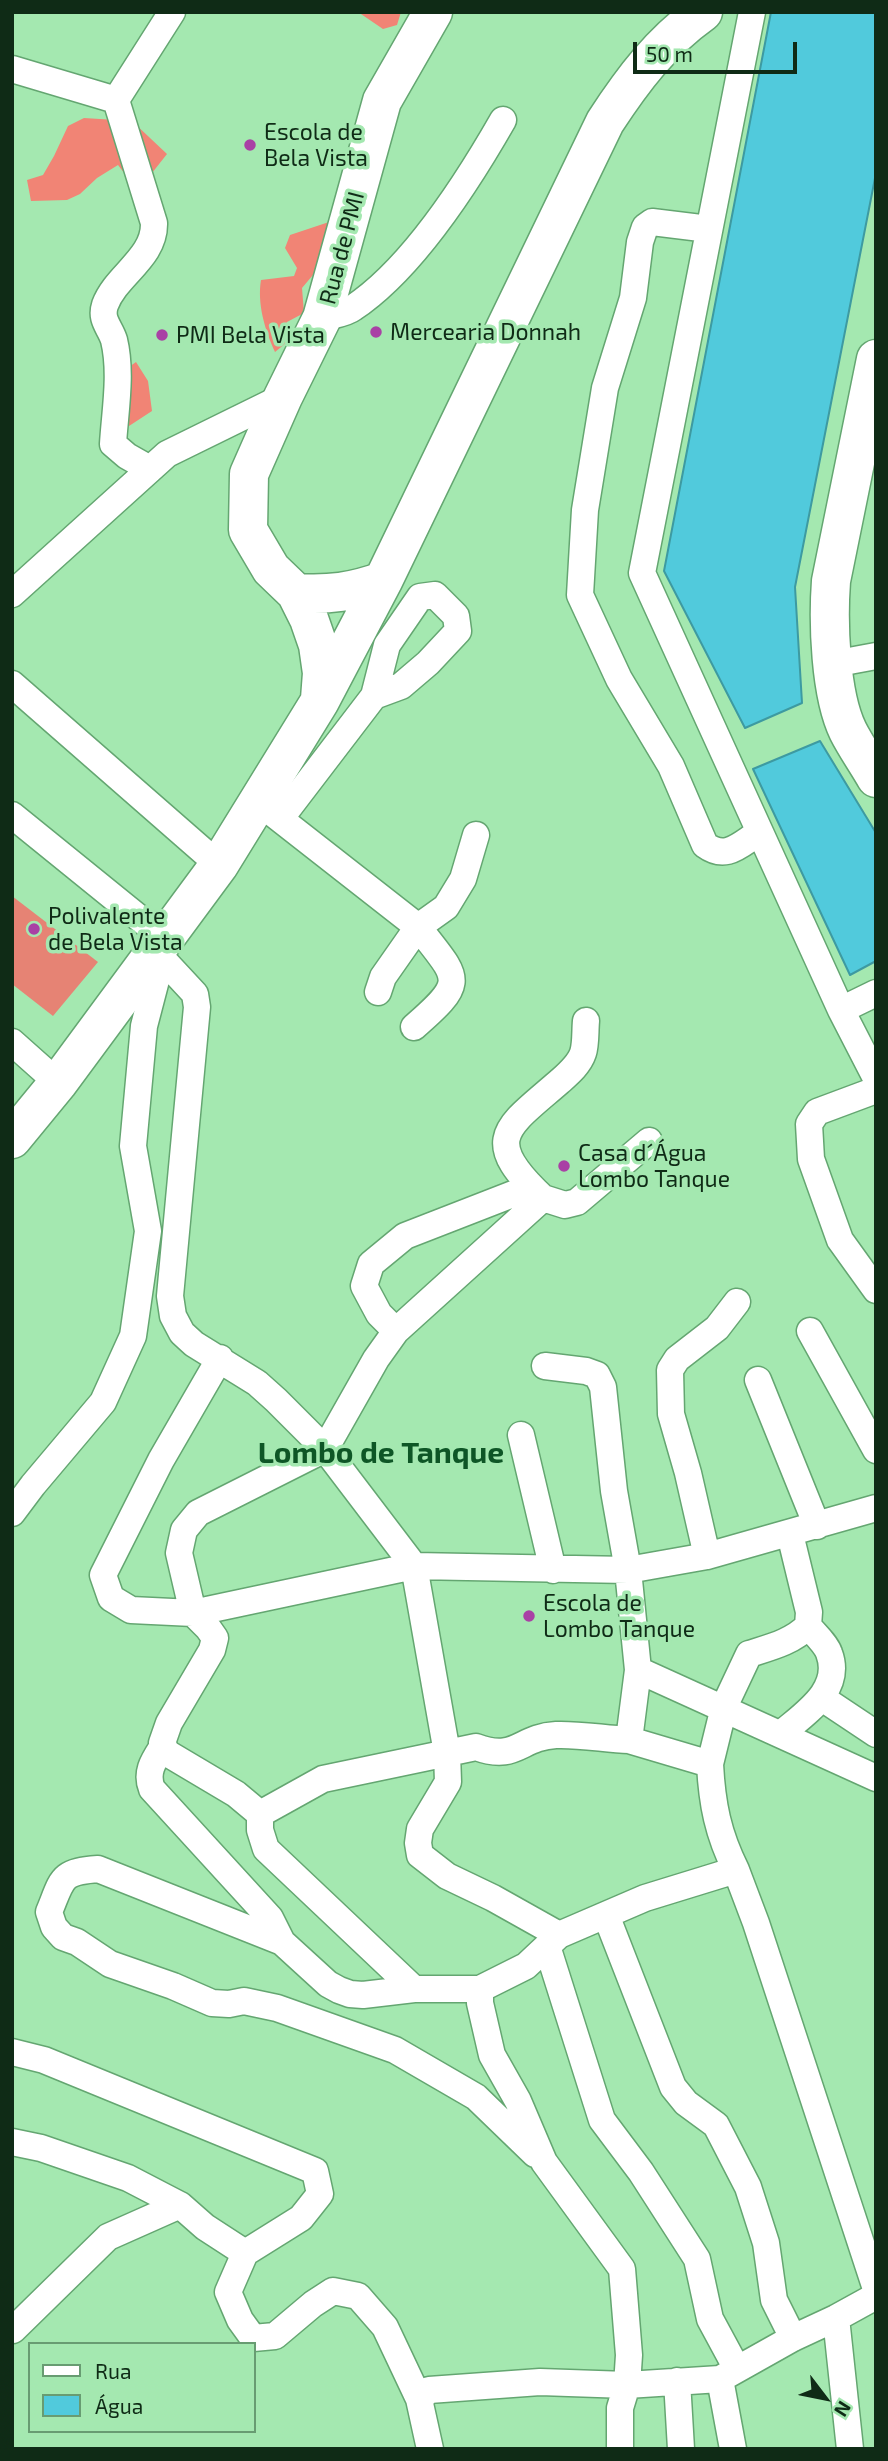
<!DOCTYPE html>
<meta charset="utf-8">
<style>
body{margin:0}
#map{position:relative;width:888px;height:2461px;overflow:hidden;background:#a4e8b0;font-family:"Exo 2",sans-serif}
canvas{display:block}
.frame{position:absolute;inset:0;border:14px solid #0f2b16;pointer-events:none}
.legend{position:absolute;left:28px;top:2342px;width:228px;height:91px;box-sizing:border-box;background:#a4e8b0;border:2px solid #689c72;margin:0;padding:9px 12px;list-style:none;font-size:21px;color:#0f2b16}
.legend li{display:flex;align-items:center;gap:14px;height:35px}
.legend b{width:35px;border:2px solid #689c72}
.north{position:absolute;left:790px;top:2363px;width:70px;height:70px;-webkit-text-stroke:5px #a4e8b0;paint-order:stroke;rotate:122deg;font-size:19px;font-weight:700;line-height:28px;text-align:center;color:#0f2b16}
.north::after{content:'';display:block;margin:auto;width:24px;height:32px;background:#0f2b16;clip-path:polygon(50% 0,100% 100%,50% 72%,0 100%)}
.scale{position:absolute;left:633px;top:42px;width:164px;height:32px;box-sizing:border-box;border:4px solid #0f2b16;border-top:0;padding-left:9px;font-size:21px;line-height:24px;white-space:nowrap;color:#0f2b16;-webkit-text-stroke:5px #a4e8b0;paint-order:stroke}
</style>
<div id="map">
<canvas width="888" height="2461"></canvas>
<div class="frame"></div>
<ul class="legend">
<li><b style="height:9px;background:#fff"></b>Rua</li>
<li><b style="height:19px;background:#51cadc"></b>Água</li>
</ul>
<div class="north">N</div>
<div class="scale">50 m</div>
</div>
<script>
const context = document.querySelector('canvas').getContext('2d');
context.lineJoin = 'round';
function fillPath(path, color) { context.fillStyle = color; context.fill(path, 'evenodd'); }
function trace(path, color, width, dash) { context.strokeStyle = color; context.lineWidth = width; context.lineCap = dash ? 'butt' : 'round'; context.setLineDash(dash || []); context.stroke(path); }
function label(font, color, halo, rows, align = 'center') {
  context.font = font + ' "Exo 2",sans-serif'; context.lineWidth = 7; context.setLineDash([]); context.textBaseline = 'middle'; context.strokeStyle = halo; context.fillStyle = color; for (const [text, x, y, turn = 0] of rows) {
    context.save(); context.translate(x, y); context.rotate((+turn || 0) * Math.PI / 180); context.textAlign = isNaN(turn) ? turn : align; if (halo) context.strokeText(text, 0, 0); context.fillText(text, 0, 0); context.restore();
  }
}
const green = new Path2D(`
 M12 896 98 962 53 1016 12 984Z`);
const forest = new Path2D(`
 M358 12H401L397 25 383 29Z
 M84 118 132 121 167 154 152 173 128 178 118 165 97 178 80 194 67 200 31 201 27 180 43 175 54 156 68 126Z
 M335 220 318 269 302 288 304 313 287 322 286 343 275 352C265 330 257 304 261 280L294 276 297 268 285 248 290 235Z
 M136 362 148 381 152 411 129 426 115 420 108 382Z`);
const water = new Path2D(`
 M771 12H876V173L795 587 802 703 745 728 664 571Z
 M820 741 876 833V961L850 975 753 769Z`);
const street = new Path2D(`
 M752 12 642 573 841 1010 876 993
 M12 69 116 100 172 12
 M116 100 154 223C155 258 116 275 105 305 100 320 110 327 114 340 122 373 115 411 113 444L127 456 150 469
 M709 229 652 222 645 227 640 242 633 298 605 388 585 510 580 595 619 679 671 766 705 845C727 861 740 844 760 832
 M322 318C332 315 345 314 353 308 413 268 467 183 503 120
 M12 594 167 454 283 397
 M833 664 876 656
 M12 684 219 865
 M266 808 418 927 446 907 463 879 476 835
 M12 815 165 939
 M280 819 374 696 387 645 420 597 435 595 456 616 458 631 428 663 401 686 374 696
 M156 952 195 994 197 1007 170 1296 173 1316 182 1333 194 1344 257 1383 276 1400 325 1449 414 1566 628 1570 707 1556 876 1508
 M378 992 383 977 418 927C459 980 468 980 414 1027
 M841 1010 876 1078
 M12 1042 58 1083
 M876 1090 817 1112 809 1124 811 1159 840 1240 876 1290
 M543 1198C480 1139 506 1128 559 1082 568 1074 579 1065 583 1053 586 1044 585 1031 586 1021
 M396 1331 379 1314 364 1286 371 1264 405 1236 531 1187
 M810 1331 876 1450
 M220 1358 161 1460 103 1575 111 1598 131 1610 193 1613 414 1566 447 1753 448 1782 420 1829 418 1843 420 1855 447 1876 493 1898 559 1935
 M758 1380 817 1526
 M521 1435 553 1570
 M12 1513 33 1485 103 1402 133 1336 148 1231 133 1146 144 1026 162 957
 M707 1556 688 1473 671 1414 670 1370 677 1359 717 1328 737 1302
 M638 1670 876 1778
 M822 1698 876 1734
 M781 1734C804 1714 843 1690 829 1653 826 1644 815 1634 808 1626
 M163 1746C154 1760 145 1772 152 1789L270 1918 282 1942
 M710 1764 724 1707 749 1654C771 1647 792 1642 808 1626L809 1612 790 1534
 M260 1814 323 1779 476 1747C517 1762 519 1737 556 1735 579 1734 605 1739 629 1740
 M736 1870 756 1923 876 2289
 M606 1915 673 2087 686 2103 716 2125 748 2187 766 2243 774 2300 793 2338
 M547 1946 602 2120 641 2172 697 2259 710 2319 737 2369
 M414 1989 363 1995 350 1994 339 1990 328 1984 282 1942 98 1869C60 1872 63 1878 49 1912L54 1927 63 1937 77 1942 110 1964 173 1986 212 2003 229 2004 244 2001 277 2008 395 2050 476 2097 535 2154
 M480 1989 526 1966 559 1935 645 1898 736 1870C718 1834 712 1804 710 1764L629 1740 638 1670 628 1570 614 1491 603 1387 597 1375 586 1371 545 1366
 M12 2052 44 2060 315 2171 320 2194 301 2218 245 2253 205 2227 180 2205 128 2178 41 2148 12 2142
 M245 2253 228 2292 240 2320 253 2338 275 2336 313 2304 333 2291 358 2296 385 2327 419 2399 429 2390 540 2382 627 2385 629 2355 622 2269 544 2162 518 2101 492 2055 480 2003V1989H414L266 1849 260 1830V1814L236 1794 167 1753 162 1743 169 1723 212 1650 215 1638 208 1628 193 1613 179 1553 184 1530 198 1513 325 1449 376 1359 396 1331 543 1198 565 1205 577 1202 649 1141
 M836 2318 850 2449
 M13 2330 108 2237 180 2205
 M720 2379 733 2449
 M677 2381 681 2449
 M419 2399 430 2449
 M620 2449V2408L627 2385 720 2379 793 2338 836 2318 876 2296`);
const secondary = new Path2D(`
 M876 359 831 581C828 622 830 694 848 731 856 747 867 762 876 778
 M296 593C330 595 352 592 383 581
 M320 699 322 673 318 645 309 619 296 593 271 569 248 530 249 474 283 397 322 318 382 101 433 12
 M12 1139 58 1083 219 865 320 701 383 581 605 122C633 79 661 42 703 12`);
const markers = [
 [250,145,7,"#a941a5"],
 [376,332,7,"#a941a5"],
 [162,335,7,"#a941a5"],
 [34,929,7,"#a941a5"],
 [564,1166,7,"#a941a5"],
 [529,1616,7,"#a941a5"]
];
const poiNames = [
 ["Escola de",264,132],
 ["Bela Vista",264,158],
 ["Mercearia Donnah",390,332],
 ["PMI Bela Vista",176,335],
 ["Polivalente",48,916],
 ["de Bela Vista",48,942],
 ["Casa d´Água",578,1153],
 ["Lombo Tanque",578,1179],
 ["Escola de",543,1603],
 ["Lombo Tanque",543,1629]
];
const streetNames = [
 ["Rua de PMI",342,248,-75]
];
const districtNames = [
 ["Lombo de Tanque",381,1453]
];
fillPath(green, '#e68374');
fillPath(forest, '#f18475');
fillPath(water, '#51cadc');
trace(water, '#3d9aa1', 2);
trace(street, '#64a671', 29);
trace(secondary, '#64a671', 41);
trace(street, '#fff', 26);
trace(secondary, '#fff', 38);
for (const [x, y, r, color] of markers) { const dot = new Path2D(); dot.arc(x, y, r, 0, 2 * Math.PI); context.fillStyle = color; context.fill(dot); trace(dot, '#a4e8b0', 2.5); }
label('23px', '#0f2b16', '#a4e8b0', poiNames, 'left');
label('23px', '#0f2b16', '#a4e8b0', streetNames);
label('bold 30px', '#0e5626', '#a4e8b0', districtNames);
</script>
